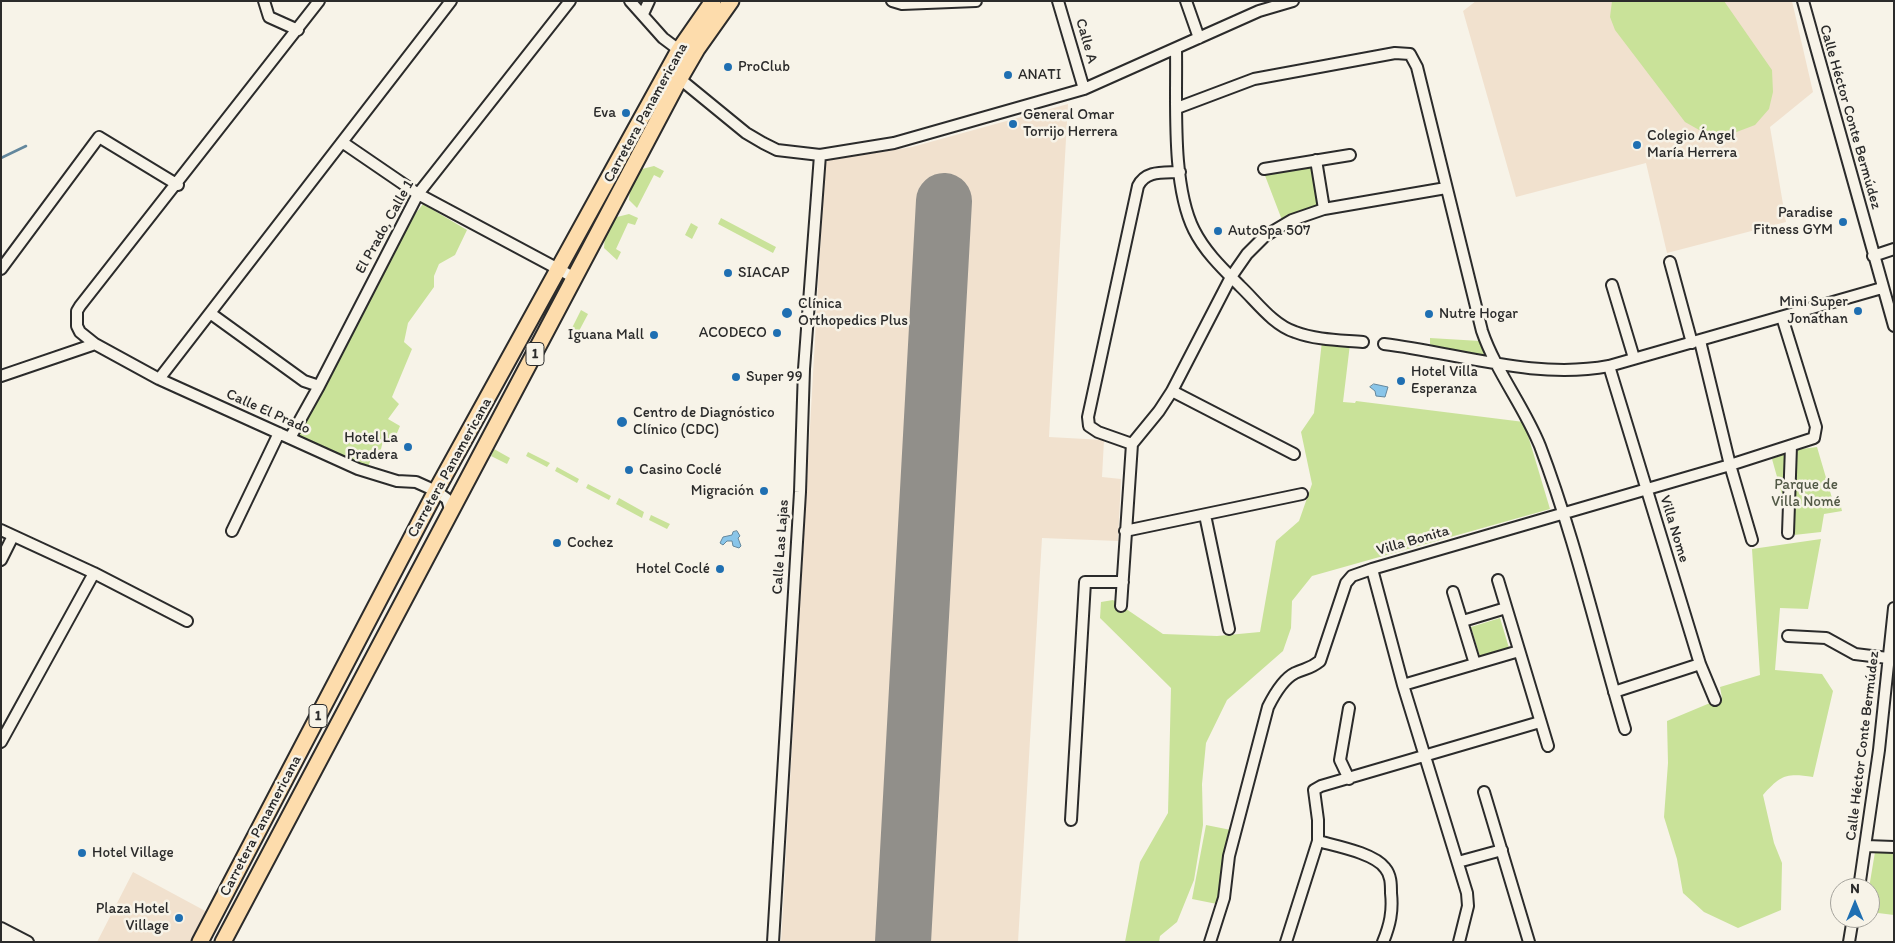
<!DOCTYPE html>
<meta charset="utf-8">
<style>
body{margin:0}
#map{position:relative;width:1895px;height:943px;overflow:hidden;background:#f7f3e8;font-family:Itim,sans-serif}
canvas{display:block}
.frame{position:absolute;inset:0;border:2px solid #2b2b2b;pointer-events:none}
.north{position:absolute;left:1830px;top:878px;width:50px;height:50px;box-sizing:border-box;background:#f7f3e8;border:1px solid #a5a39c;border-radius:50%;rotate:0deg;font-size:14px;font-weight:700;line-height:20px;text-align:center;color:#2b2b2b}
.north::after{content:'';display:block;margin:auto;width:18px;height:22px;background:#1f6fb2;clip-path:polygon(50% 0,100% 100%,50% 72%,0 100%)}
</style>
<div id="map">
<canvas width="1895" height="943"></canvas>
<div class="frame"></div>
<div class="north">N</div>
</div>
<script>
const context = document.querySelector('canvas').getContext('2d');
context.lineJoin = 'round';
function fillPath(path, color) { context.fillStyle = color; context.fill(path, 'evenodd'); }
function trace(path, color, width, dash) { context.strokeStyle = color; context.lineWidth = width; context.lineCap = dash ? 'butt' : 'round'; context.setLineDash(dash || []); context.stroke(path); }
function label(font, color, halo, rows, align = 'center') {
  context.font = font + ' Itim,sans-serif'; context.lineWidth = 5; context.setLineDash([]); context.textBaseline = 'middle'; context.strokeStyle = halo; context.fillStyle = color; for (const [text, x, y, turn = 0] of rows) {
    context.save(); context.translate(x, y); context.rotate((+turn || 0) * Math.PI / 180); context.textAlign = isNaN(turn) ? turn : align; if (halo) context.strokeText(text, 0, 0); context.fillText(text, 0, 0); context.restore();
  }
}
const built = new Path2D(`
 M1476 1H1792L1813 92 1770 127 1786 222 1667 253 1646 163 1516 197 1463 11Z
 M1068 104 1049 437 1104 440 1102 477 1121 479 1118 541 1042 538 1018 942H781L825 161 912 147Z
 M133 872 209 913 194 942H97Z`);
const green = new Path2D(`
 M1612 1H1724L1772 70 1773 92 1769 109 1755 125 1734 133 1708 135 1685 122 1615 30 1610 17Z
 M1314 165 1321 206 1282 220 1264 173Z
 M654 166 664 171 660 178 654 175 637 208 629 200 630 187 638 170Z
 M423 204 467 230 455 255 439 264 434 276V287L408 323 404 342 412 349 392 397 399 404 388 419 400 426 394 440 384 437 380 453 374 450 367 470 295 439 368 300 393 257 408 223Z
 M629 214 638 218 635 225 628 223 616 249 621 252 617 260 604 248 605 235 613 218Z
 M721 218 776 247 773 253 718 224Z
 M691 223 698 227 692 239 685 235Z
 M581 310 588 314 579 331 572 328Z
 M1430 338 1480 341 1484 350 1483 359 1445 351 1430 344Z
 M1322 341 1350 344 1343 402 1355 403 1356 401 1524 422 1550 509 1312 576 1292 601 1291 628 1283 651 1227 700 1206 743 1202 784 1203 825 1194 880 1177 922 1160 936 1159 942H1125L1140 862 1168 813 1171 688 1100 618 1101 602 1113 600 1163 634 1217 636 1260 632 1276 541 1299 521 1312 484 1301 432 1314 413Z
 M1817 447 1832 498 1840 503 1842 511 1824 514 1821 532 1785 536 1783 498 1772 459 1793 450Z
 M494 449 510 458 507 464 491 456Z
 M528 452 550 463 547 467 526 456Z
 M557 467 579 479 577 483 555 471Z
 M588 484 611 496 609 500 586 488Z
 M619 498 644 512 642 518 616 504Z
 M651 515 670 524 667 529 649 520Z
 M1821 539 1808 609 1780 608 1775 670 1822 674 1833 691 1813 777C1786 773 1781 775 1763 795L1774 843 1782 863 1781 910 1738 928 1704 912 1683 893 1677 859 1664 817 1668 763 1667 721 1722 698 1720 687 1760 675 1752 549Z
 M1500 618 1509 648 1480 657 1471 627Z
 M1206 825 1231 830 1217 904 1192 899Z
 M1875 852 1894 853V915L1870 912 1869 888Z`);
const water = new Path2D(`
 M1374 384 1388 387 1385 397 1376 396 1375 391 1370 387Z
 M737 531 740 536 738 538 741 546 739 548 733 546 732 541H727L723 545 720 543 723 537 732 535 733 532Z`);
const stream = new Path2D(`
 M1 158 26 146`);
const runway = new Path2D(`
 M903 942 944 201`);
const minor = new Path2D(`
 M264 1 269 17 298 30
 M319 1 80 306 77 311V326L80 332 95 344 159 379 358 469 397 481 416 482 436 491 447 499 451 513
 M630 1 663 38 679 50
 M892 1 902 4 976 1
 M1058 1 1084 89
 M1186 1 1199 38
 M1803 1 1894 326
 M643 14 649 1
 M1176 49C1177 101 1171 184 1194 230 1205 252 1223 269 1240 286 1256 301 1273 325 1295 332 1316 340 1341 340 1363 342
 M680 79 746 133 763 143 777 150 820 155 894 143 1084 89 1259 11 1293 1
 M1177 108 1254 79 1395 53 1410 54 1417 67 1482 331C1496 372 1524 406 1540 446 1575 538 1597 635 1625 729
 M342 142 418 194 575 278
 M1316 160 1324 209
 M1264 169 1350 155
 M1873 256 1894 249
 M1670 262 1692 343
 M1 269 99 137 178 185
 M1612 285 1634 358
 M210 313 304 381 319 386
 M1700 341 1730 465 1752 540
 M1384 344C1458 353 1535 380 1609 366L1882 288
 M1609 366 1700 664 1715 700
 M1 376 95 344
 M159 379 451 1
 M1172 391 1294 454
 M290 438 319 386 418 194 570 1
 M1132 444 1098 432 1089 426 1088 417 1138 186C1146 170 1163 173 1180 172
 M1205 515 1229 629
 M1 530 94 573 187 621
 M232 531 279 433
 M1125 531 1302 494
 M1788 533 1791 446
 M1 560 13 536
 M1498 580 1548 746
 M1453 592 1475 664
 M1121 606 1132 444 1159 411 1172 391 1231 277 1247 254 1265 236 1292 220 1324 209 1446 188
 M1463 621 1506 608
 M1788 636 1826 638 1855 654 1888 658
 M1403 685 1519 651
 M1614 692 1700 664
 M1349 708 1340 760 1349 779
 M1 742 94 573
 M1484 792 1529 942
 M1071 820 1085 582H1123
 M1318 841C1336 846 1374 853 1385 868 1391 875 1391 884 1391 893 1393 911 1390 925 1383 942
 M1866 846 1894 847
 M1458 862 1502 850
 M1859 888 1879 750 1894 608
 M1 928 28 942
 M1 937 11 942
 M773 942 800 492 804 369 820 155
 M1210 942 1224 898 1229 856 1268 707C1274 695 1283 679 1295 673 1306 668 1310 669 1320 661L1346 583 1352 576 1372 569
 M1286 942 1318 841V820L1314 790 1321 786 1540 722
 M1459 942 1468 906 1467 893 1403 685 1372 569 1730 465 1814 438 1816 427 1782 317
 M1849 942 1853 918`);
const highway = new Path2D(`
 M200 942 436 491 679 50 713 1
 M223 942 679 80 697 49 731 1`);
const markers = [
 [728,67,5,"#1f6fb2"],
 [1008,75,5,"#1f6fb2"],
 [626,113,5,"#1f6fb2"],
 [1013,124,5,"#1f6fb2"],
 [1637,145,5,"#1f6fb2"],
 [1843,222,5,"#1f6fb2"],
 [1218,231,5,"#1f6fb2"],
 [728,273,5,"#1f6fb2"],
 [1858,311,5,"#1f6fb2"],
 [787,313,6,"#1f6fb2"],
 [1429,314,5,"#1f6fb2"],
 [777,333,5,"#1f6fb2"],
 [654,335,5,"#1f6fb2"],
 [736,377,5,"#1f6fb2"],
 [1401,381,5,"#1f6fb2"],
 [622,422,6,"#1f6fb2"],
 [408,447,5,"#1f6fb2"],
 [629,470,5,"#1f6fb2"],
 [764,491,5,"#1f6fb2"],
 [557,543,5,"#1f6fb2"],
 [720,569,5,"#1f6fb2"],
 [82,853,5,"#1f6fb2"],
 [179,918,5,"#1f6fb2"]
];
const shields = [
 [535,354,18],
 [318,716,18]
];
const shieldNames = [
 ["1",535,354],
 ["1",318,716]
];
const streetNames = [
 ["Calle A",1086,41,74],
 ["Carretera Panamericana",646,113,-61],
 ["Calle Héctor Conte Bermúdez",1850,117,74],
 ["El Prado, Calle 1",385,227,-61],
 ["Calle El Prado",268,412,24],
 ["Carretera Panamericana",450,468,-61],
 ["Villa Nome",1674,529,73],
 ["Villa Bonita",1413,541,-16],
 ["Calle Las Lajas",781,547,-86],
 ["Calle Héctor Conte Bermúdez",1863,746,-83],
 ["Carretera Panamericana",261,826,-62]
];
const poiNames = [
 ["ProClub",738,67],
 ["ANATI",1018,75],
 ["Eva",616,113,"right"],
 ["General Omar",1023,115],
 ["Torrijo Herrera",1023,132],
 ["Colegio Ángel",1647,136],
 ["María Herrera",1647,153],
 ["Paradise",1833,213,"right"],
 ["Fitness GYM",1833,230,"right"],
 ["AutoSpa 507",1228,231],
 ["SIACAP",738,273],
 ["Mini Super",1848,302,"right"],
 ["Jonathan",1848,319,"right"],
 ["Clínica",798,304],
 ["Orthopedics Plus",798,321],
 ["Nutre Hogar",1439,314],
 ["ACODECO",767,333,"right"],
 ["Iguana Mall",644,335,"right"],
 ["Hotel Villa",1411,372],
 ["Esperanza",1411,389],
 ["Super 99",746,377],
 ["Centro de Diagnóstico",633,413],
 ["Clínico (CDC)",633,430],
 ["Hotel La",398,438,"right"],
 ["Pradera",398,455,"right"],
 ["Casino Coclé",639,470],
 ["Migración",754,491,"right"],
 ["Cochez",567,543],
 ["Hotel Coclé",710,569,"right"],
 ["Hotel Village",92,853],
 ["Plaza Hotel",169,909,"right"],
 ["Village",169,926,"right"]
];
const parkNames = [
 ["Parque de",1806,485],
 ["Villa Nomé",1806,502]
];
fillPath(built, '#f1e1ce');
fillPath(green, '#c9e299');
fillPath(water, '#89c5e9');
trace(water, '#63879d', 1);
trace(stream, '#63879d', 2.5);
trace(runway, '#918f8a', 56);
trace(minor, '#2b2b2b', 14);
trace(highway, '#2b2b2b', 19);
trace(minor, '#f7f3e8', 10);
trace(highway, '#fddcac', 15);
for (const [x, y, r, color] of markers) { const dot = new Path2D(); dot.arc(x, y, r, 0, 2 * Math.PI); context.fillStyle = color; context.fill(dot); trace(dot, '#f7f3e8', 2); }
for (const [x, y, w] of shields) { const box = new Path2D(); box.roundRect(x - w / 2, y - 11.5, w, 23, 4); context.fillStyle = '#f7f3e8'; context.fill(box); trace(box, '#2b2b2b', 1); }
label('bold 14px', '#2b2b2b', null, shieldNames);
label('15px', '#2b2b2b', '#f7f3e8', streetNames);
label('15px', '#2b2b2b', '#f7f3e8', poiNames, 'left');
label('15px', '#525946', '#f7f3e8', parkNames);
</script>
